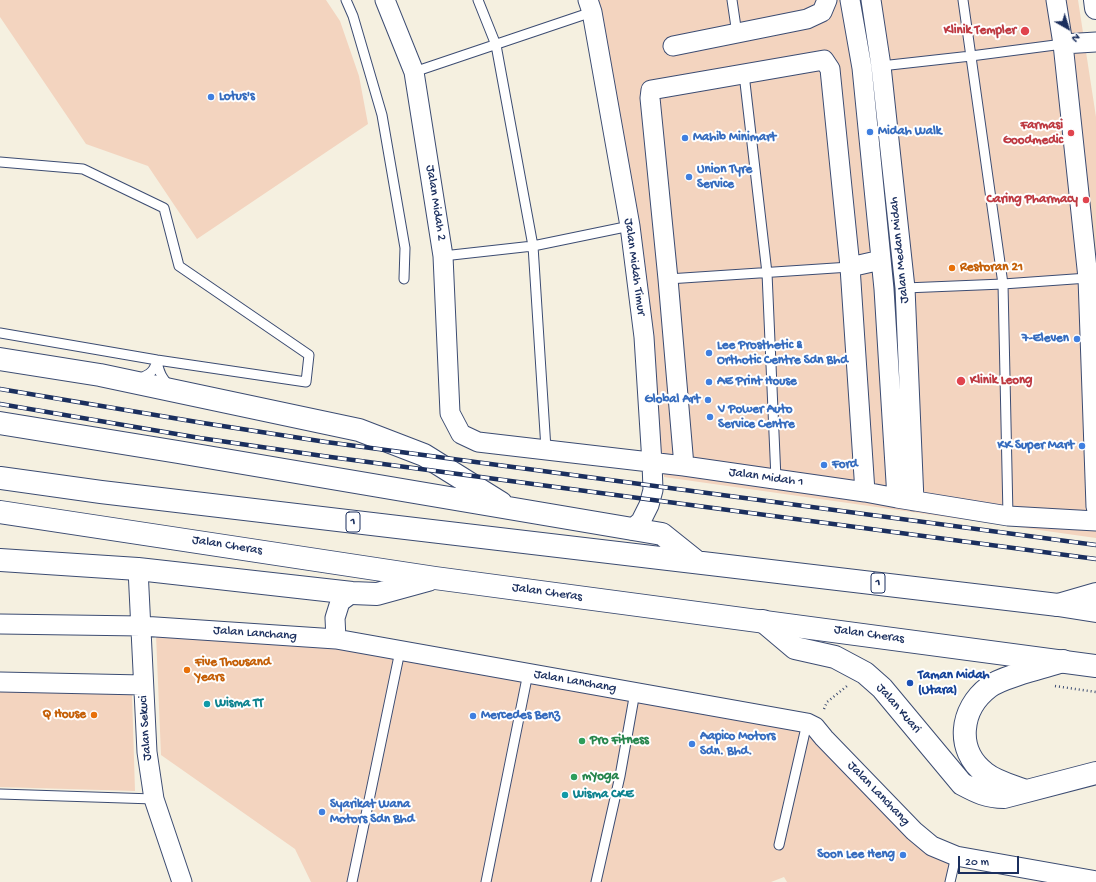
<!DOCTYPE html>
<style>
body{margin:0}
#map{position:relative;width:1096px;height:882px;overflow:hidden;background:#f5f0e0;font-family:"Gochi Hand",sans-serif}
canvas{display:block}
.north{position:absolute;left:1048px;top:8px;width:40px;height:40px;-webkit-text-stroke:3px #fff;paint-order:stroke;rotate:141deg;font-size:11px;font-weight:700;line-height:16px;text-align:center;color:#1b2f5e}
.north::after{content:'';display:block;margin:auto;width:14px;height:18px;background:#1b2f5e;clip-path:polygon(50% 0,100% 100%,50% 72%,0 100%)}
.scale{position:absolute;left:958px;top:856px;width:61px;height:18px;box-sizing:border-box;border:2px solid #1b2f5e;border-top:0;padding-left:5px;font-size:12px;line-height:14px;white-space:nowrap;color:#1b2f5e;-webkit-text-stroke:3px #fff;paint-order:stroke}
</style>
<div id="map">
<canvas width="1096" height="882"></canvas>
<div class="north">N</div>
<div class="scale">20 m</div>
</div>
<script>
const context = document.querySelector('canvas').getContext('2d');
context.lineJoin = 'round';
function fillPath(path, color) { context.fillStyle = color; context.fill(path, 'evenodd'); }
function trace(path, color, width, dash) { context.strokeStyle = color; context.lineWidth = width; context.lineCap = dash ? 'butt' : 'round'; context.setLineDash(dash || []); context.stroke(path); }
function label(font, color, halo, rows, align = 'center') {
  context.font = font + ' "Gochi Hand",sans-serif'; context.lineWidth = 4; context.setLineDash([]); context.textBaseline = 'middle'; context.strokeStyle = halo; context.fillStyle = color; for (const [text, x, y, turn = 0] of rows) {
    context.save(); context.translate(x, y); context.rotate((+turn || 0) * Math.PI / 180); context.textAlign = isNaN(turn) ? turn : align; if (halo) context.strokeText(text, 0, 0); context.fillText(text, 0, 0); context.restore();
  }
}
const built = new Path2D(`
 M0 0H326L340 21 359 76 368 124 197 239 148 166 86 144 0 17Z
 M592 0H1078L1096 117V538L664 477 599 19Z
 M156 635 330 646 570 688 811 734 959 865 955 882H787L784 877 771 882H311L295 849 161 755Z
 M0 691 132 694 135 791 0 787Z`);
const path = new Path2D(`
 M1055 686 1096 692
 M824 709 827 702 847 686`);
const lane = new Path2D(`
 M346 0 353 16 382 115 405 248 404 279
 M478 0 496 45 533 246 546 449
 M732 0 737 34
 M963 0 1003 284 1008 516
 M881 66 971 56 1063 44
 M414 72 592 12
 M744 74 767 273 776 479
 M0 162 83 169 164 208 179 266 309 355 306 382 157 360 0 333
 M443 256 533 246 630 226
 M668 279 850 267
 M905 288 1003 284 1088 278
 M157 361C159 373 162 378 170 387
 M139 379C150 374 154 372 157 360
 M0 794 154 799
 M779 845 807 723
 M352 882 400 651
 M486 882 528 673
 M596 882 620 776 635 692
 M950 882 956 856`);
const street = new Path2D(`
 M385 0 414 72 443 256 450 413 461 434 478 442 684 466 865 492 897 498 1008 516 1096 521
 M588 0 592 12 630 226 644 337 652 463 653 490 649 505 641 521 631 530
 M850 0 862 68 884 289 897 498
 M871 0 881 66 905 288 914 501
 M1056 0 1063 44 1088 278 1096 507
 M1063 44 1096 42
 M673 46 807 19 822 12 827 0
 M850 267 881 260
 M684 466 668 279 650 98 651 90 824 60 830 69 850 267 865 492
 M138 569 147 752 154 799 182 882
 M0 624 141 626 336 639 807 723 815 727 824 738 914 831 932 846 956 856 1096 881
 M336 639 335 618 340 602 352 593
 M0 682 143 685`);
const secondary = new Path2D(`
 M1095 0 1096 8
 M1058 605 1096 594
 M763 621 795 648 835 657 865 673 882 688 962 784C977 792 987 797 1004 797L1096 773
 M1026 791C1013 786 996 782 985 773 955 750 960 709 989 687 998 680 1011 677 1022 673 1036 669 1050 665 1063 661`);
const highway = new Path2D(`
 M0 359 100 375 359 430 424 455 501 503
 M0 423 178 452 662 534 697 562
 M0 478 101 492 1058 605 1096 611
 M0 512 435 578 1096 666
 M0 560 138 569 352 593 377 594 428 580`);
const rail = new Path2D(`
 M0 389 203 423 326 442 1096 545
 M0 404 200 438 323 456 1096 559`);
const markers = [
 [1025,31,5,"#e0444e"],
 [211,97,4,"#3f7fe0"],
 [870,132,4,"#3f7fe0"],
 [1071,133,4,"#e0444e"],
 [685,138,4,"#3f7fe0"],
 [689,177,4,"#3f7fe0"],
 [1086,200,4,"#e0444e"],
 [952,268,4,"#e8710a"],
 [1077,339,4,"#3f7fe0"],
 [709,353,4,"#3f7fe0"],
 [961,381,5,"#e0444e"],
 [709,382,4,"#3f7fe0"],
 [708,400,4,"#3f7fe0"],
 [710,417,4,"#3f7fe0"],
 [1082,446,4,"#3f7fe0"],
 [824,465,4,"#3f7fe0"],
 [187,670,4,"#e8710a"],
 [910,683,4,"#1a4fb4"],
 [207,704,4,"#0f9aa8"],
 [94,715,4,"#e8710a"],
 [473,716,4,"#3f7fe0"],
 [582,741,4,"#2e9e5b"],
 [692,744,4,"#3f7fe0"],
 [574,777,4,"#2e9e5b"],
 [565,795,4,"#0f9aa8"],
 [322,812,4,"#3f7fe0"],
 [903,855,4,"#3f7fe0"]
];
const shields = [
 [353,522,14],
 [878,583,14]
];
const shieldNames = [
 ["1",353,522],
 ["1",878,583]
];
const healthNames = [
 ["Klinik Templer",1016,31],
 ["Farmasi",1063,126],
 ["Goodmedic",1063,141],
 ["Caring Pharmacy",1078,200],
 ["Klinik Leong",970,381,"left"]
];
const shopNames = [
 ["Lotus's",219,97],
 ["Midah Walk",878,132],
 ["Mahib Minimart",693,138],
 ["Union Tyre",697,170],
 ["Service",697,185],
 ["7-Eleven",1069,339,"right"],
 ["Lee Prosthetic &",717,346],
 ["Orthotic Centre Sdn Bhd",717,361],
 ["AE Print House",717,382],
 ["Global Art",700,400,"right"],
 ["V Power Auto",718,410],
 ["Service Centre",718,425],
 ["KK Super Mart",1074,446,"right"],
 ["Ford",832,465],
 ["Mercedes Benz",481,716],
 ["Aapico Motors",700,737],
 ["Sdn. Bhd.",700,752],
 ["Syarikat Wana",330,805],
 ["Motors Sdn Bhd",330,820],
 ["Soon Lee Heng",895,855,"right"]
];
const streetNames = [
 ["Jalan Midah 2",435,203,81],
 ["Jalan Medan Midah",900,250,-96],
 ["Jalan Midah Timur",634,267,82],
 ["Jalan Midah 1",766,478,8],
 ["Jalan Cheras",227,546,9],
 ["Jalan Cheras",547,593,8],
 ["Jalan Lanchang",255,634,4],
 ["Jalan Cheras",869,635,8],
 ["Jalan Lanchang",575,682,10],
 ["Jalan Kuari",898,709,49],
 ["Jalan Sekuci",146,728,-94],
 ["Jalan Lanchang",878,794,46]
];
const foodNames = [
 ["Restoran 21",960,268],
 ["Five Thousand",195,663],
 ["Years",195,678],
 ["Q House",86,715,"right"]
];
const transitNames = [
 ["Taman Midah",918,676],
 ["(Utara)",918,691]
];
const cultureNames = [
 ["Wisma TT",215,704],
 ["Wisma CKE",573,795]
];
const leisureNames = [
 ["Pro Fitness",590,741],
 ["mYoga",582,777]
];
fillPath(built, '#f3d4bf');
trace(lane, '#3c4c72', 11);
trace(street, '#3c4c72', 21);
trace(secondary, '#3c4c72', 24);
trace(highway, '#3c4c72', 24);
trace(path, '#3c4c72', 2.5, [1, 3]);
trace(lane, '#fff', 9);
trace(street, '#fff', 19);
trace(secondary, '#fff', 22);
trace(highway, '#fff', 22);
trace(rail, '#1b2f5e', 4.5);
trace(rail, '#fff', 3, [9]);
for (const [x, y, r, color] of markers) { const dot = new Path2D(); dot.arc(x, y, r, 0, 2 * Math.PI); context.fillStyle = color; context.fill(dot); trace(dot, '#fff', 1.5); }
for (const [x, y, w] of shields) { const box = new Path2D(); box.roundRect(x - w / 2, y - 10, w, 20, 3); context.fillStyle = '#fff'; context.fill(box); trace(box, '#1b2f5e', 1); }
label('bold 12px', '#1b2f5e', null, shieldNames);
label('bold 13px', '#be3a42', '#fff', healthNames, 'right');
label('bold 13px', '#366cbe', '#fff', shopNames, 'left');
label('13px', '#1b2f5e', '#fff', streetNames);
label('bold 13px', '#c56008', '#fff', foodNames, 'left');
label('bold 13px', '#164399', '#fff', transitNames, 'left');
label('bold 13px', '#0d838f', '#fff', cultureNames, 'left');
label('bold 13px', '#27864d', '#fff', leisureNames, 'left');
</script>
